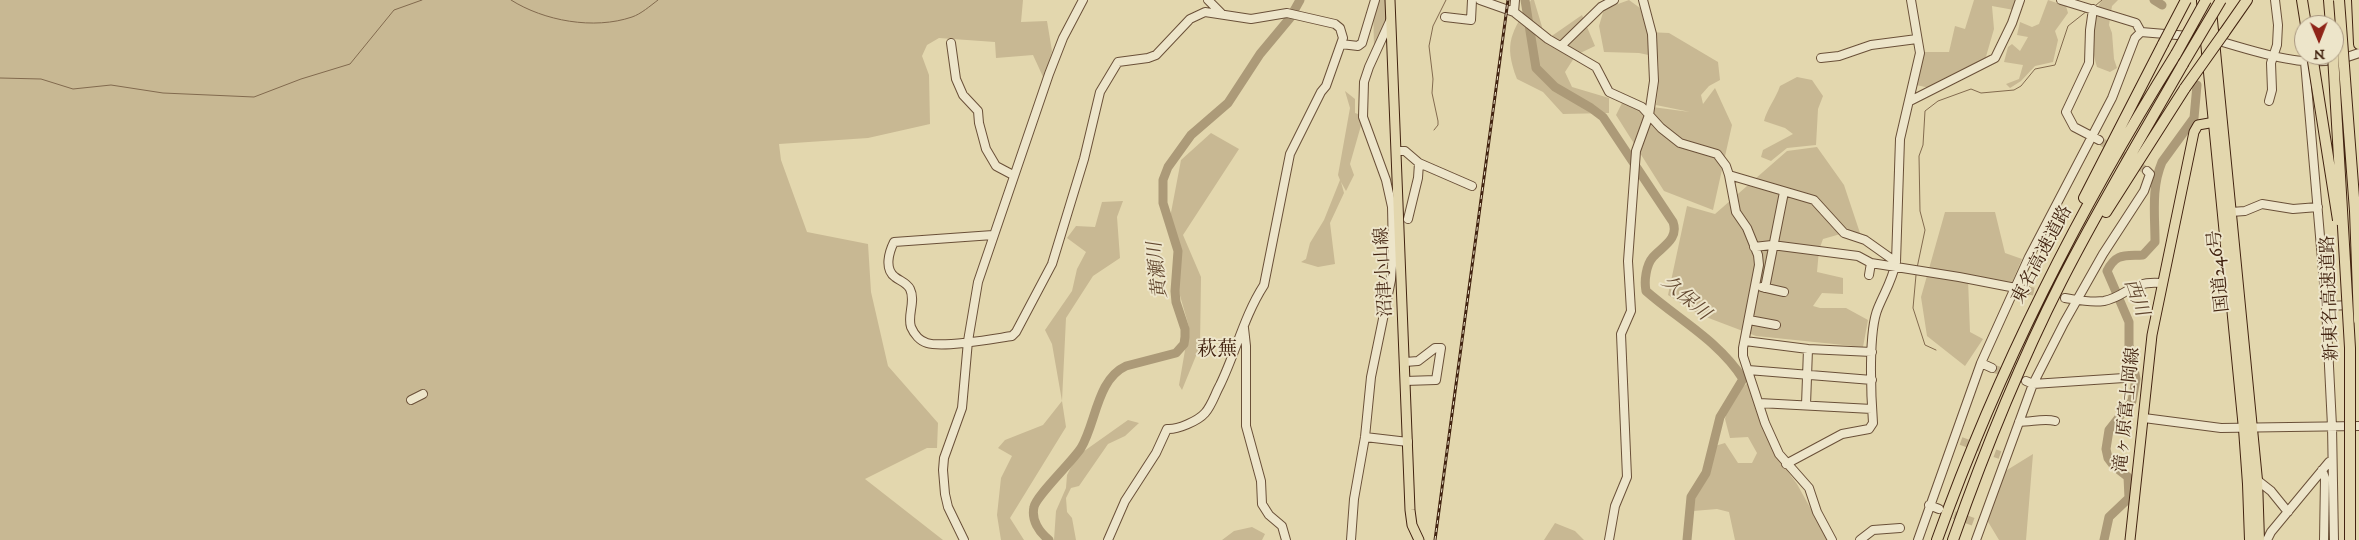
<!DOCTYPE html>
<meta charset="utf-8">
<style>
body{margin:0}
#map{position:relative;width:2359px;height:540px;overflow:hidden;background:#e3d7ae;font-family:"IM FELL DW Pica",serif}
canvas{display:block}
.north{position:absolute;left:2294px;top:15px;width:50px;height:50px;box-sizing:border-box;background:#ede5ca;border:1px solid #a99780;border-radius:50%;rotate:179deg;font-size:14px;font-weight:700;line-height:20px;text-align:center;color:#422310}
.north::after{content:'';display:block;margin:auto;width:18px;height:22px;background:#8f2418;clip-path:polygon(50% 0,100% 100%,50% 72%,0 100%)}
</style>
<div id="map">
<canvas width="2359" height="540"></canvas>
<div class="north">N</div>
</div>
<script>
const context = document.querySelector('canvas').getContext('2d');
context.lineJoin = 'round';
function fillPath(path, color) { context.fillStyle = color; context.fill(path, 'evenodd'); }
function trace(path, color, width, dash) { context.strokeStyle = color; context.lineWidth = width; context.lineCap = dash ? 'butt' : 'round'; context.setLineDash(dash || []); context.stroke(path); }
function label(font, color, halo, rows, align = 'center') {
  context.font = font + ' "IM FELL DW Pica","Noto Serif JP",serif'; context.lineWidth = 4; context.setLineDash([]); context.textBaseline = 'middle'; context.strokeStyle = halo; context.fillStyle = color; for (const [text, x, y, turn = 0] of rows) {
    context.save(); context.translate(x, y); context.rotate((+turn || 0) * Math.PI / 180); context.textAlign = isNaN(turn) ? turn : align; if (halo) context.strokeText(text, 0, 0); context.fillText(text, 0, 0); context.restore();
  }
}
const green = new Path2D(`
 M0 0H1023L1021 22 1047 21 1052 51 1044 79 1033 55 996 58 995 42 939 38 927 45 922 56 929 75 930 124 868 138 779 144 781 160 807 232 868 244 871 292 888 366 938 423 937 448H927L865 479 943 540H0Z
 M1373 0H1388L1389 24 1374 49Z
 M1531 0H1534L1546 40 1582 15 1595 46 1576 55 1565 72 1572 87 1609 98V113L1563 114 1543 92 1517 79C1503 42 1512 33 1531 0Z
 M1629 0 1640 8 1647 32 1669 33 1718 62 1720 80 1709 86 1701 95 1703 104 1715 88 1732 125 1713 210 1664 191 1616 115 1622 103 1690 112 1656 105 1659 80 1658 57 1639 53 1604 52 1599 26 1604 9Z
 M1974 0H2017L2014 10 1992 6 1994 29 1985 60 1930 88 1916 85 1923 52H1949L1955 26 1965 29Z
 M2048 0 2066 6 2068 13 2055 31 2058 40 2053 62 2035 66 2021 81 2010 88 2006 84 2019 79 2023 65 2004 62 2008 47 2012 44 2020 51 2028 37 2017 35 2020 22 2032 27 2039 24Z
 M2102 0H2118L2112 6 2109 25 2112 33 2114 59 2117 68 2110 72 2097 67C2092 51 2092 39 2095 23 2097 14 2096 8 2102 0Z
 M1797 77 1812 80 1823 96 1818 109 1816 145 1787 148 1771 161 1761 157 1763 150 1793 134 1785 128 1764 121C1767 109 1776 98 1780 86Z
 M1345 91 1355 99V113L1361 115 1362 122 1350 164 1354 175 1346 191 1341 182 1344 193 1330 223 1335 264 1318 267 1301 262 1306 259 1310 243 1324 220 1340 180 1338 175 1350 108Z
 M1211 133 1239 149 1183 235 1201 277 1200 346 1182 390 1179 385 1189 327 1179 292 1178 258 1169 223 1181 160Z
 M1817 147 1844 185 1863 242 1844 233 1823 239 1819 250 1817 272 1843 278V294L1822 293 1813 306 1820 308H1846L1868 320 1863 347 1756 336 1698 314 1668 295 1687 206 1715 214 1787 151Z
 M1123 201 1117 217 1120 258 1093 276 1066 318 1062 401 1066 427 1010 518 1024 540H1001L997 515 1001 478 1012 456 998 448 1005 440 1043 425 1062 401 1052 344 1045 330 1072 291 1077 269 1086 252 1067 238 1076 226 1095 227 1102 202Z
 M1945 212H1995L2005 253 2022 259 2012 282 1968 279 1970 332 1983 339 1965 366 1927 336 1921 297Z
 M1749 382 1783 465 1797 484 1828 540H1735L1729 512 1717 509 1693 511 1690 503 1715 446 1725 443 1738 463H1752L1757 453 1748 437 1730 438 1725 419 1731 395Z
 M1128 420 1139 423 1125 436 1108 444 1079 486 1071 488 1066 498 1067 512 1072 518 1076 540H1054L1056 511 1066 488 1067 475 1070 469 1080 454Z
 M2033 454 2026 540H1999L1987 520 1999 475Z
 M1555 523 1575 531 1584 540H1544Z
 M1252 527 1265 534 1262 540H1222L1234 531Z`);
const stream = new Path2D(`
 M511 0C544 21 594 30 632 17 641 14 650 6 658 0
 M2095 6 2102 0
 M0 78 41 79 73 89 111 85 163 93 254 97 301 79 350 64 394 10 422 0
 M1434 130 1438 125V121L1432 93 1433 79 1429 46 1433 26 1446 0
 M1917 268 1925 230 1920 211 1919 156 1923 145 1925 111 1938 101 1971 89 1981 93 2014 90 2021 86 2035 69 2055 65 2068 26 2087 11
 M1916 275 1913 308 1925 345 1936 350`);
const river = new Path2D(`
 M1525 0 1536 68 1555 87 1591 108 1603 117 1673 222C1679 239 1663 246 1653 257 1646 265 1644 281 1646 291 1679 320 1719 341 1743 379L1720 417 1706 473 1691 497 1687 540
 M2154 0 2162 5
 M1049 540C1039 532 1031 520 1034 507 1036 496 1072 462 1081 448 1096 423 1097 379 1126 366L1176 353 1184 344 1185 337V329L1176 302 1175 291 1178 251 1163 203V180L1168 167 1191 135 1228 103 1260 54 1290 18 1300 0
 M2104 540 2109 517 2129 498 2128 477 2114 466 2108 458 2106 449 2109 430 2132 401 2136 379 2129 345V322L2107 271C2116 253 2124 256 2143 255L2155 242C2155 215 2151 188 2162 162L2194 118 2197 85`);
const minorTunnel = new Path2D(`
 M2099 140 2147 171
 M2026 290 2065 298
 M1992 368 2021 379
 M1961 441 2000 455
 M1943 511 1974 522`);
const minor = new Path2D(`
 M1208 0 1221 13
 M1480 0 1514 12 1548 39 1596 67 1609 92 1642 107 1661 128 1680 143 1717 154 1726 166 1729 175 1814 200 1844 233 1865 240 1896 262
 M2061 0 2136 23 2141 32
 M2093 9 2090 30 2089 63 2066 112 2074 127 2099 140
 M1514 12 1515 0
 M1445 17 1471 20 1472 0
 M2141 32 2189 36
 M2215 40C2263 53 2310 73 2359 53
 M951 43 956 79 963 95 978 111 979 123 986 149 996 166 1013 175
 M1341 44 1358 46 1362 43 1375 0
 M1561 46 1601 7 1614 0
 M1821 58 1839 56 1871 45 1917 39
 M2305 62 2326 306 2332 426 2334 540
 M1910 101 1995 58 2012 23 2020 0
 M2269 101 2272 90 2271 63 2277 45 2278 25 2275 0
 M1396 151H1405L1419 163 1472 186
 M1729 175 1736 212 1747 228 1758 255 1759 265 1743 348V356L1765 423 1779 454 1809 488 1817 512 1832 540
 M2231 212 2245 211 2262 204 2293 209 2318 207
 M1408 219 1418 178 1419 163
 M993 235 894 242C889 252 884 269 895 277 900 281 907 283 910 289 916 301 907 315 911 327 914 334 920 341 927 343 944 348 992 339 1012 336L1016 332 1052 264 1084 159 1100 92 1118 62 1148 58 1156 55 1190 19 1205 12 1251 19 1287 13 1335 24 1340 28 1343 38 1326 86 1321 92 1290 154 1264 285C1244 316 1236 352 1220 385 1215 394 1212 405 1205 413 1198 421 1177 430 1167 429L1156 453 1125 501 1108 540
 M1754 247 1772 245 1858 256 1871 263 1959 277 2026 290
 M1869 275 1871 263
 M1762 287 1784 292
 M1765 288 1784 192
 M2065 298C2078 300 2090 303 2104 301 2128 296 2130 280 2162 283
 M2326 306 2352 305
 M1749 320 1776 325
 M1244 328 1246 346V426L1261 481 1262 504 1269 515 1282 526 1286 540
 M1745 341 1808 349 1872 352
 M1405 362 1418 361 1435 348H1441L1436 380 1405 381
 M1981 363 1992 368
 M1748 370 1872 380
 M2026 381 2033 384 2124 378
 M411 400 423 394
 M1759 403 1872 409
 M1806 405 1808 349
 M2144 418 2221 428 2359 426
 M2019 422C2032 422 2044 418 2055 421
 M1365 437 1408 442
 M1786 464 1842 434 1869 429 1873 423C1871 396 1868 331 1878 308 1885 291 1892 281 1896 262L1900 139 1920 53 1911 0
 M2322 470 2325 478 2324 540
 M2257 480 2271 491 2288 512
 M1929 505 1939 509
 M964 540 948 507 945 494 943 470 944 458 962 408 968 341 978 282 1049 74 1063 38 1083 0
 M1351 540 1354 499 1365 437 1371 377 1391 280 1393 252 1392 207 1386 180 1363 117 1364 82 1369 67 1390 21
 M1609 540 1615 506 1627 477 1621 334 1631 311 1628 261 1636 151 1649 115 1654 81 1652 34 1643 0
 M1860 540 1873 530 1900 528
 M1918 540 1981 363 2029 257 2112 98 2135 38 2141 32
 M1976 540 2033 384 2064 323 2103 254 2144 191 2150 174 2147 171
 M2267 540 2271 532 2329 462`);
const major = new Path2D(`
 M1390 0 1410 510 1412 525 1419 540
 M2130 540 2152 335 2194 132 2198 125 2215 122`);
const highway = new Path2D(`
 M2210 0 2257 480 2259 540
 M2302 0 2306 25
 M2329 0 2331 25
 M2357 0 2359 44
 M2202 1 2244 429 2248 484 2250 540
 M2224 33 2247 0
 M2084 198 2163 44
 M2106 212 2185 88
 M1937 540C1999 367 2079 210 2176 54
 M1953 540C1984 452 2019 365 2061 282 2099 207 2142 136 2183 64`);
const rail = new Path2D(`
 M1435 540 1508 0`);
const highwayBridge = new Path2D(`
 M2339 0 2355 211 2359 320
 M2163 44 2186 0
 M2176 54 2206 0
 M2312 55 2338 220
 M2333 55 2350 348V540
 M2183 64 2221 0
 M2185 88 2224 33`);
const streetNames = [
 ["東名高速道路",2043,255,-62],
 ["国道246号",2220,271,-96],
 ["沼津小山線",1385,272,-93],
 ["新東名高速道路",2331,298,-92],
 ["滝ヶ原富士岡線",2128,410,-84]
];
const waterNames = [
 ["黄瀬川",1159,270,-96],
 ["西川",2135,298,70],
 ["久保川",1685,299,41]
];
const quarterNames = [
 ["萩蕪",1217,351]
];
fillPath(green, '#c8b893');
trace(stream, '#826a4e', 1);
trace(river, '#ac9a78', 9);
trace(minorTunnel, '#c3b38e', 8, [8, 4]);
trace(minor, '#6a5038', 10);
trace(major, '#422310', 11);
trace(highway, '#422310', 12);
trace(minor, '#ede5ca', 8);
trace(major, '#e3d7ae', 9);
trace(highway, '#e3d7ae', 10);
trace(rail, '#422310', 3);
trace(rail, '#ede5ca', 1, [4]);
trace(highwayBridge, '#422310', 12, []);
trace(highwayBridge, '#e3d7ae', 10);
label('18px', '#422310', '#ede5ca', streetNames);
label('italic 19px', '#62472f', '#ede5ca', waterNames);
label('20px', '#422310', '#ede5ca', quarterNames);
</script>
